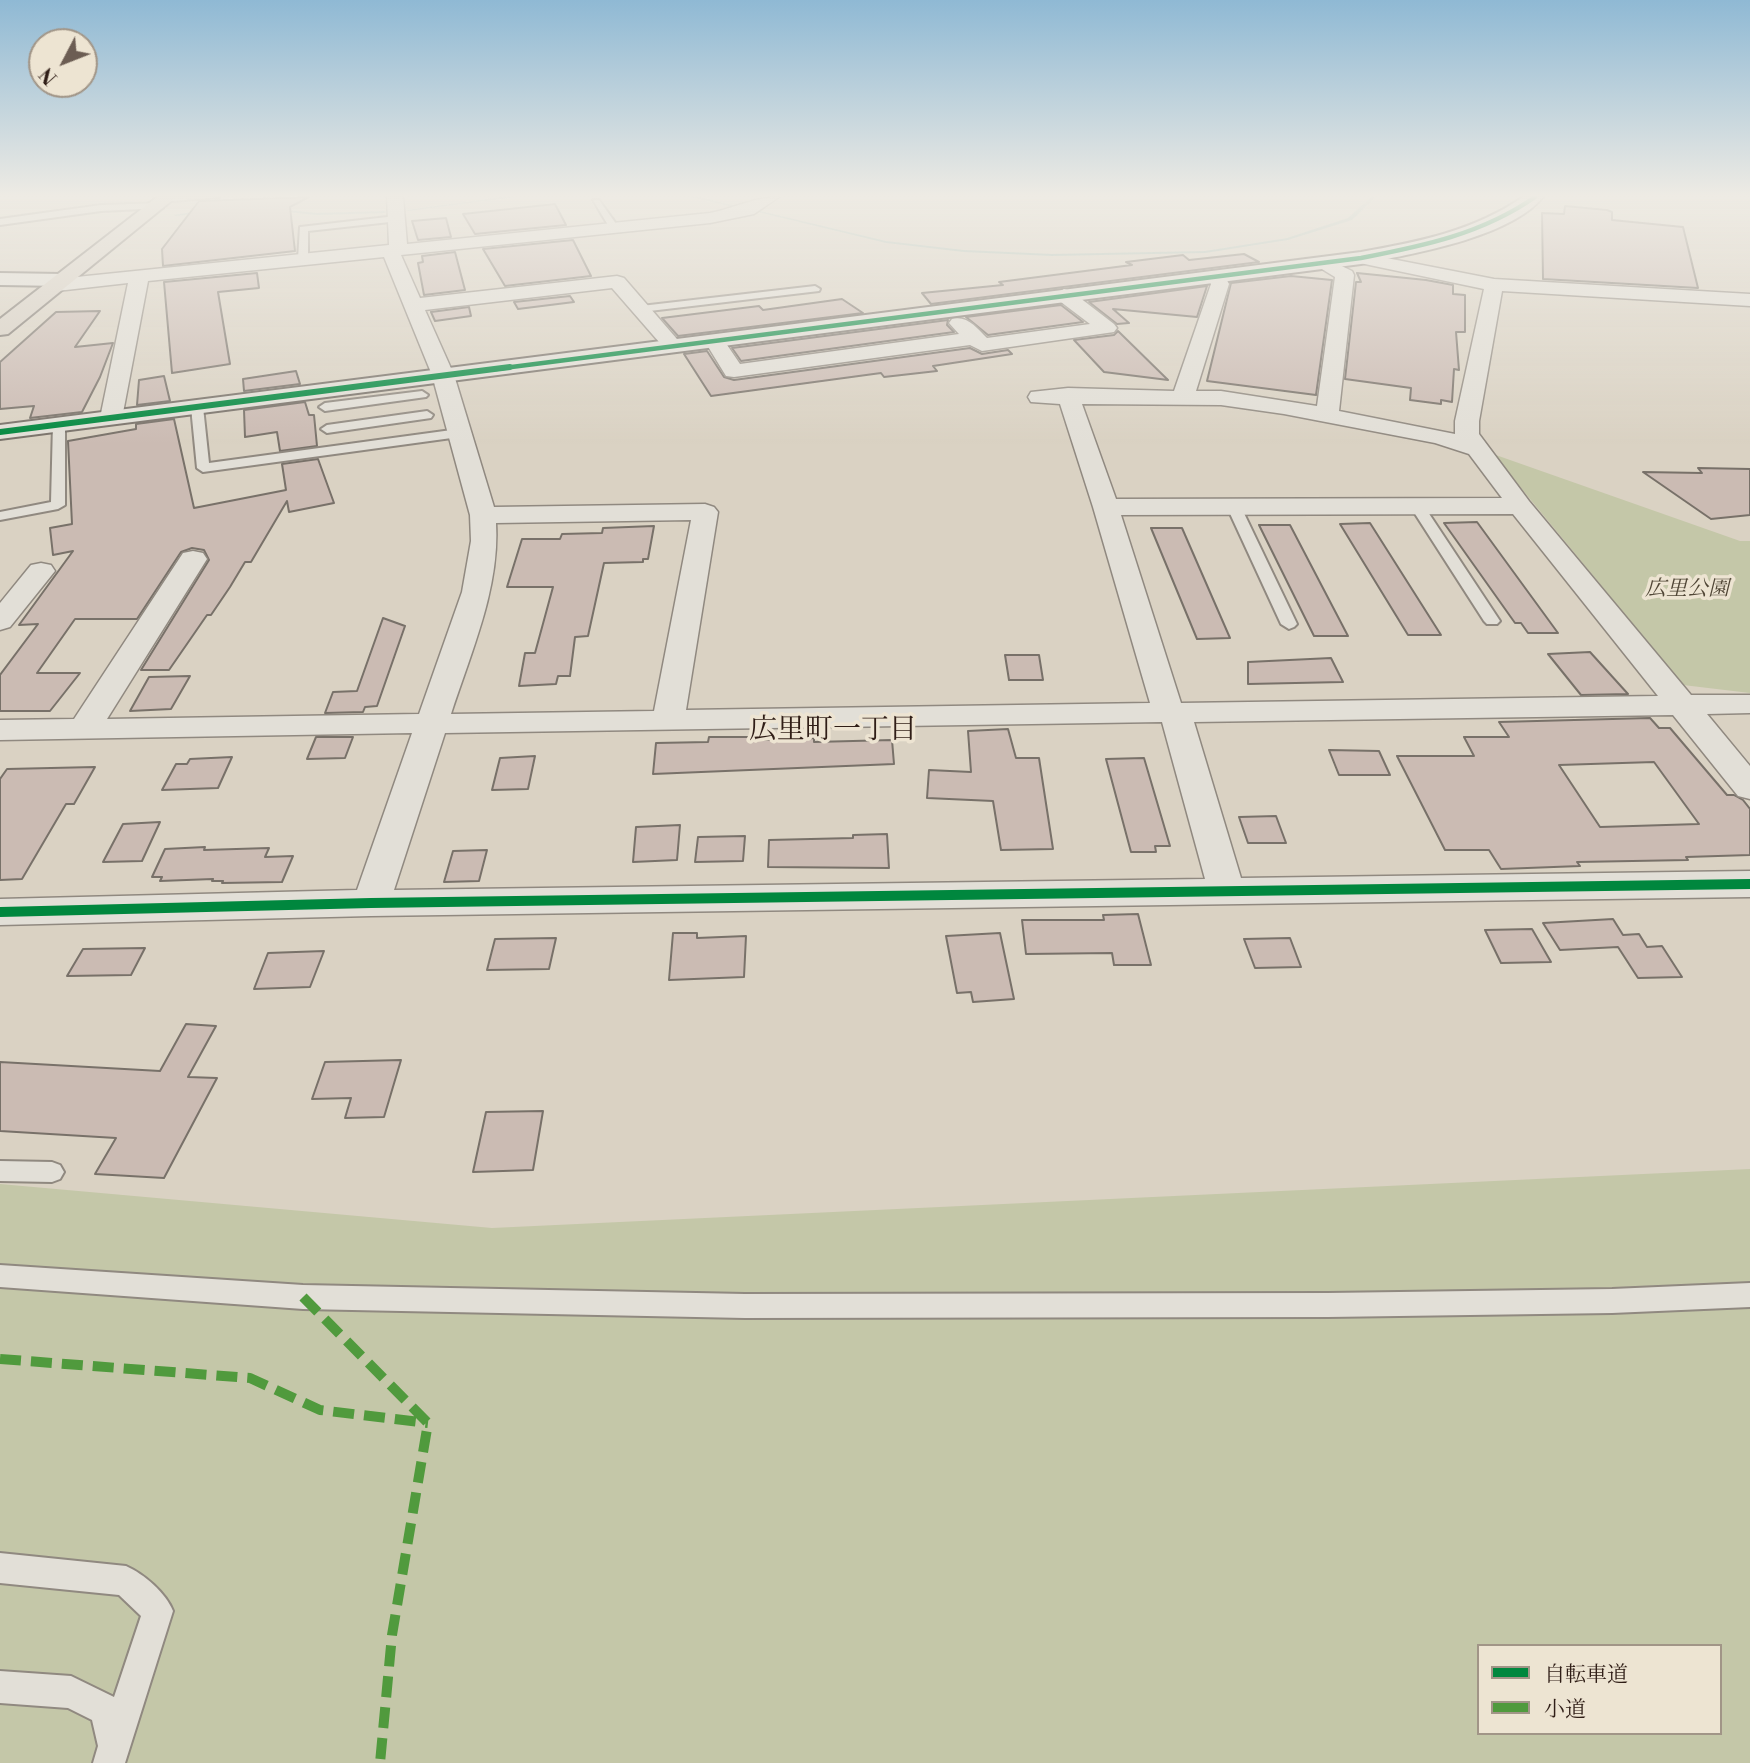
<!DOCTYPE html>
<meta charset="utf-8">
<style>
body{margin:0}
#map{position:relative;width:1750px;height:1763px;overflow:hidden;background:#dad2c3;font-family:"Libre Bodoni","Noto Serif JP",serif}
canvas{display:block}
.legend{position:absolute;left:1477px;top:1644px;width:245px;height:91px;box-sizing:border-box;background:#ede4d2;border:2px solid #a19587;margin:0;padding:9px 12px;list-style:none;font-size:21px;color:#301e17}
.legend li{display:flex;align-items:center;gap:14px;height:35px}
.legend b{width:35px;border:2px solid #a19587}
.north{position:absolute;left:28px;top:28px;width:70px;height:70px;box-sizing:border-box;background:#ede4d2;border:2px solid #a19587;border-radius:50%;rotate:228deg;font-size:19px;font-weight:700;line-height:28px;text-align:center;color:#301e17}
.north::after{content:'';display:block;margin:auto;width:24px;height:32px;background:#6c5d53;clip-path:polygon(50% 0,100% 100%,50% 72%,0 100%)}
</style>
<div id="map">
<canvas width="1750" height="1763"></canvas>
<ul class="legend">
<li><b style="height:9px;background:#00873e"></b>自転車道</li>
<li><b style="height:9px;background:#509a3d"></b>小道</li>
</ul>
<div class="north">N</div>
</div>
<script>
const context = document.querySelector('canvas').getContext('2d');
context.lineJoin = 'round';
function fillPath(path, color) { context.fillStyle = color; context.fill(path, 'evenodd'); }
function trace(path, color, width, dash) { context.strokeStyle = color; context.lineWidth = width; context.lineCap = dash ? 'butt' : 'round'; context.setLineDash(dash || []); context.stroke(path); }
function label(font, color, halo, rows, align = 'center') {
  context.font = font + ' "Libre Bodoni","Noto Serif JP",serif'; context.lineWidth = 7; context.setLineDash([]); context.textBaseline = 'middle'; context.strokeStyle = halo; context.fillStyle = color; for (const [text, x, y, turn = 0] of rows) {
    context.save(); context.translate(x, y); context.rotate((+turn || 0) * Math.PI / 180); context.textAlign = isNaN(turn) ? turn : align; if (halo) context.strokeText(text, 0, 0); context.fillText(text, 0, 0); context.restore();
  }
}
const green = new Path2D(`
 M1493 454 1740 541H1750V693L1683 685Z
 M1750 1169V1763H0V1184L492 1228ZM1479 1646H1720V1733H1479Z`);
const stream = new Path2D(`
 M501 197H517L408 211 406 210Z
 M700 197 741 207 743 208 741 209 690 197Z
 M1371 197H1376L1352 220 1288 240 1205 253 1052 256 964 252 886 243 758 212 760 211 886 241 964 250 1052 254 1205 251 1287 238 1348 218Z
 M276 209 317 213 384 211 386 212 384 213 317 215 278 211Z
 M200 211 202 213 176 216 174 215Z`);
const building = new Path2D(`
 M309 197 290 207 295 251 163 266 162 249 199 201Z
 M555 204 566 225 475 234 463 214Z
 M1565 206 1607 210 1612 212V220L1683 227 1698 288 1543 279 1542 213 1564 214Z
 M446 218 451 237 418 240 412 221Z
 M573 240 591 276 505 286 483 249Z
 M455 252 465 290 424 295 418 263 423 262 422 256Z
 M1244 254 1259 262 931 304 922 293 1003 285 999 282 1132 265 1126 262 1183 255 1189 260Z
 M257 273 259 288 218 292 230 364 172 373 164 282Z
 M1357 273 1426 280 1453 285V294L1465 295V332H1456L1459 370 1454 369 1452 402 1441 400V404L1410 400 1411 388 1345 379 1356 282H1361Z
 M1291 276 1332 280 1316 395 1207 381 1231 283Z
 M1207 286 1197 317 1113 309 1129 323 1117 324 1089 302Z
 M570 296 574 302 518 309 514 302Z
 M842 299 863 313 678 336 662 318 759 306 763 310Z
 M1061 305 1083 322 988 335 966 317Z
 M469 307 471 316 435 321 431 312Z
 M100 311 75 347 113 343 100 377 82 412 30 418 34 406 0 409V362L56 312Z
 M948 320 947 325 954 332 741 361 732 348Z
 M1118 331 1168 380 1104 372 1074 340 1114 335Z
 M970 348 982 354 1008 350 1012 354 933 366 937 371 884 377 881 373 711 396 684 354 707 351 724 377 734 380Z
 M296 371 300 384 244 391 243 379Z
 M164 376 170 401 137 405 139 380Z
 M305 402 309 415H314L317 446 280 451 277 432 245 437 244 410Z
 M174 419 194 508 286 490 282 464 318 459 334 503 289 512 287 501 251 562H245L230 587 211 615H207L169 670H141L209 560 204 550 192 548 181 552 137 619H75L37 673H80L50 711H0V675L38 624 19 625 73 551 53 555 50 528 72 524 68 441 136 429V424Z
 M1698 468 1750 469V515L1711 519 1643 472 1702 473Z
 M1477 522 1558 633H1528L1521 623H1515L1444 523Z
 M1370 523 1441 635H1408L1340 524Z
 M1259 525H1290L1348 636H1314Z
 M654 526 648 559H643V562L604 563 588 636 575 637 570 676H558L556 684 519 686 525 653H535L553 587H507L522 539H560L562 534 602 533 603 528Z
 M1151 528H1182L1230 638 1197 639Z
 M383 618 405 626 377 706 365 707 363 712 325 713 333 692 357 691Z
 M1590 652 1628 694 1581 695 1548 654Z
 M1005 655H1039L1043 680H1009Z
 M1331 658 1343 682 1248 684V662Z
 M190 676 171 709 130 711 149 677Z
 M1650 718 1659 728H1670L1727 795H1734L1743 800 1750 809V855L1686 857 1688 860 1577 862 1580 866 1501 869 1489 850H1445L1397 756H1474L1464 737H1509L1499 722ZM1654 762 1699 824 1600 827 1559 765Z
 M1008 729 1016 758H1039L1053 849 1001 850 993 801 927 798 929 770 971 772 968 731Z
 M316 737H353L345 758 307 759Z
 M709 737H757V740L814 738V742L892 740 894 764 653 774 656 743 708 742Z
 M1329 750 1379 751 1390 775H1339Z
 M535 756 528 789 492 790 500 758Z
 M232 757 218 788 162 790 176 764H187L190 759Z
 M1144 758 1170 846H1155L1156 852H1131L1106 759Z
 M95 767 74 804H66L22 879 0 880V779L7 769Z
 M1276 816 1286 843H1248L1239 817Z
 M160 822 142 861 103 862 123 824Z
 M680 825 677 860 633 862 636 827Z
 M887 834 889 868 768 867 769 840 853 838V835Z
 M745 836 743 861 695 862 698 837Z
 M205 847 204 850 269 848 265 857 293 856 282 882 222 883 223 881H212L213 879 160 881 162 877H152L165 849Z
 M487 850 479 881 444 882 453 851Z
 M1138 914 1151 965H1114L1112 953 1026 954 1022 920H1104L1103 915Z
 M1613 919 1623 935 1639 934 1647 947 1662 946 1682 977 1638 978 1618 947 1560 950 1543 923Z
 M1532 929 1551 962 1501 963 1485 930Z
 M673 933H697V938L746 936 744 977 669 980Z
 M1000 933 1014 999 973 1002 971 992 957 993 946 936Z
 M556 938 549 969 487 970 495 939Z
 M1290 938 1301 967 1255 968 1244 939Z
 M145 948 131 975 67 976 83 949Z
 M324 951 310 987 254 989 268 953Z
 M186 1024 216 1026 188 1077 217 1078 164 1178 95 1174 116 1138 0 1131V1062L160 1071Z
 M401 1060 384 1117 345 1118 351 1098 312 1099 325 1062Z
 M543 1111 533 1170 473 1172 486 1112Z`);
const lane = new Path2D(`
 M165 197H219L162 202Z
 M593 200H599L619 228 617 230H611Z
 M160 203 163 204V208L101 211 0 225V219L101 205Z
 M396 216 400 219 399 221 308 231V259L303 262 298 259 300 227Z
 M815 286 820 289 819 291 641 312 636 309 641 306Z
 M422 391 428 395 426 397 325 411 319 407 325 403Z
 M197 403 203 407 209 463 459 429 465 433 459 437 203 472 197 468 191 407Z
 M427 411 433 415 431 418 327 433 321 429 327 425Z
 M59 420 65 424V505L58 509 0 520V512L51 502 53 424Z
 M1417 502 1422 503 1500 621 1497 624H1487L1484 621 1410 506Z
 M1234 503 1241 507 1297 624 1294 627 1289 629 1281 624 1227 507Z
 M0 1161 52 1162 60 1165 64 1172 60 1179 52 1182 0 1181Z
 M0 1265 303 1285 745 1294 1328 1293 1612 1289 1750 1283V1307L1612 1313 1328 1317 745 1318 303 1309 0 1287Z
 M0 1553 126 1566C144 1574 166 1593 173 1611L125 1763H93L98 1746 92 1720 68 1708 0 1703V1671L71 1676 114 1697 141 1616 119 1595 0 1583Z`);
const street = new Path2D(`
 M387 197H403L407 244 710 213C734 208 755 197 779 197L754 214 710 223 401 255 420 298 617 276 624 278 683 346 680 350H666L612 288 425 310 454 375 494 507 705 504 714 507 718 512 686 710 1150 703 1093 507 1060 404 1031 402 1028 397 1031 392 1068 388 1174 391 1211 284 1207 277 1209 273H1223L1229 284 1196 391H1221L1317 406 1335 277 1312 263 1315 259H1327L1352 271 1354 275 1339 411 1455 434V421L1484 289 1355 262 1352 258 1355 254 1361 253 1494 279 1750 294V306L1502 291 1479 421V434L1529 501 1691 695H1750V713L1707 714 1750 766V799L1738 796 1673 715 1194 722 1241 878 1750 871V897L371 916 0 925V899L357 890 412 733 0 740V720L74 719 183 553 193 551 203 553 207 559 107 719 419 714 462 592 471 541 470 515 432 375 384 257 148 281 122 418 119 423H103L100 418 128 283 57 291 47 285 57 279 389 245ZM1082 404 1221 405 1284 414 1435 443 1469 454 1502 498 1116 499ZM1513 514 1658 696 1181 703 1121 515ZM691 520 654 711 451 714C471 652 500 588 496 523ZM1162 722 1205 879 394 890 445 733Z
 M1064 289 1071 291 1114 324 1117 328 1114 332 982 351 970 345 734 377 726 376 704 340 707 336H721L740 364 959 334 949 323 952 319C967 315 977 328 987 338L1090 324 1057 299 1054 295Z
 M41 563 51 565 55 571 10 627 0 630V603L31 565Z`);
const secondary = new Path2D(`
 M1523 197H1543C1509 238 1412 254 1361 264L0 439V425L1361 252C1418 242 1474 231 1523 197Z
 M0 273 62 274 69 276 72 280 69 284 62 286 0 285Z`);
const highway = new Path2D(`
 M157 197H176L8 334 0 335V319Z`);
const quiet = new Path2D(`
 M303 1297 428 1423 392 1635 380 1763
 M0 1359 250 1378 320 1410 428 1423`);
const cyclewayFar2 = new Path2D(`
 M496 369 1361 258C1423 246 1482 234 1535 197`);
const cyclewayFar1 = new Path2D(`
 M0 432 510 367`);
const cycleway = new Path2D(`
 M0 912 371 903 1750 884`);
const farParknames = [
 ["広里公園",1687,590]
];
const neighbourhoodNames = [
 ["広里町一丁目",833,731]
];
fillPath(green, '#c4c7a8');
fillPath(stream, '#aac0b6');
fillPath(building, '#cbbbb3');
trace(building, '#787169', 2);
trace(lane, '#908980', 4);
trace(street, '#908980', 3);
trace(secondary, '#787169', 4);
trace(highway, '#787169', 4);
fillPath(lane, '#e2dfd7');
fillPath(street, '#e2dfd7');
fillPath(secondary, '#e2dfd7');
fillPath(highway, '#d7cfc3');
trace(quiet, '#509a3d', 10, [21, 10]);
trace(cyclewayFar2, '#00873e', 4.5);
trace(cyclewayFar1, '#00873e', 6);
trace(cycleway, '#00873e', 10);
const sky = context.createLinearGradient(0, 0, 0, 444);
sky.addColorStop(0, '#8fb9d4');
sky.addColorStop(0.44, '#eeebe4');
sky.addColorStop(1, '#eeebe400');
context.fillStyle = sky;
context.fillRect(0, 0, 1750, 444);
label('italic 21px', '#504636', '#ede4d2', farParknames);
label('28px', '#301e17', '#ede4d2', neighbourhoodNames);
</script>
